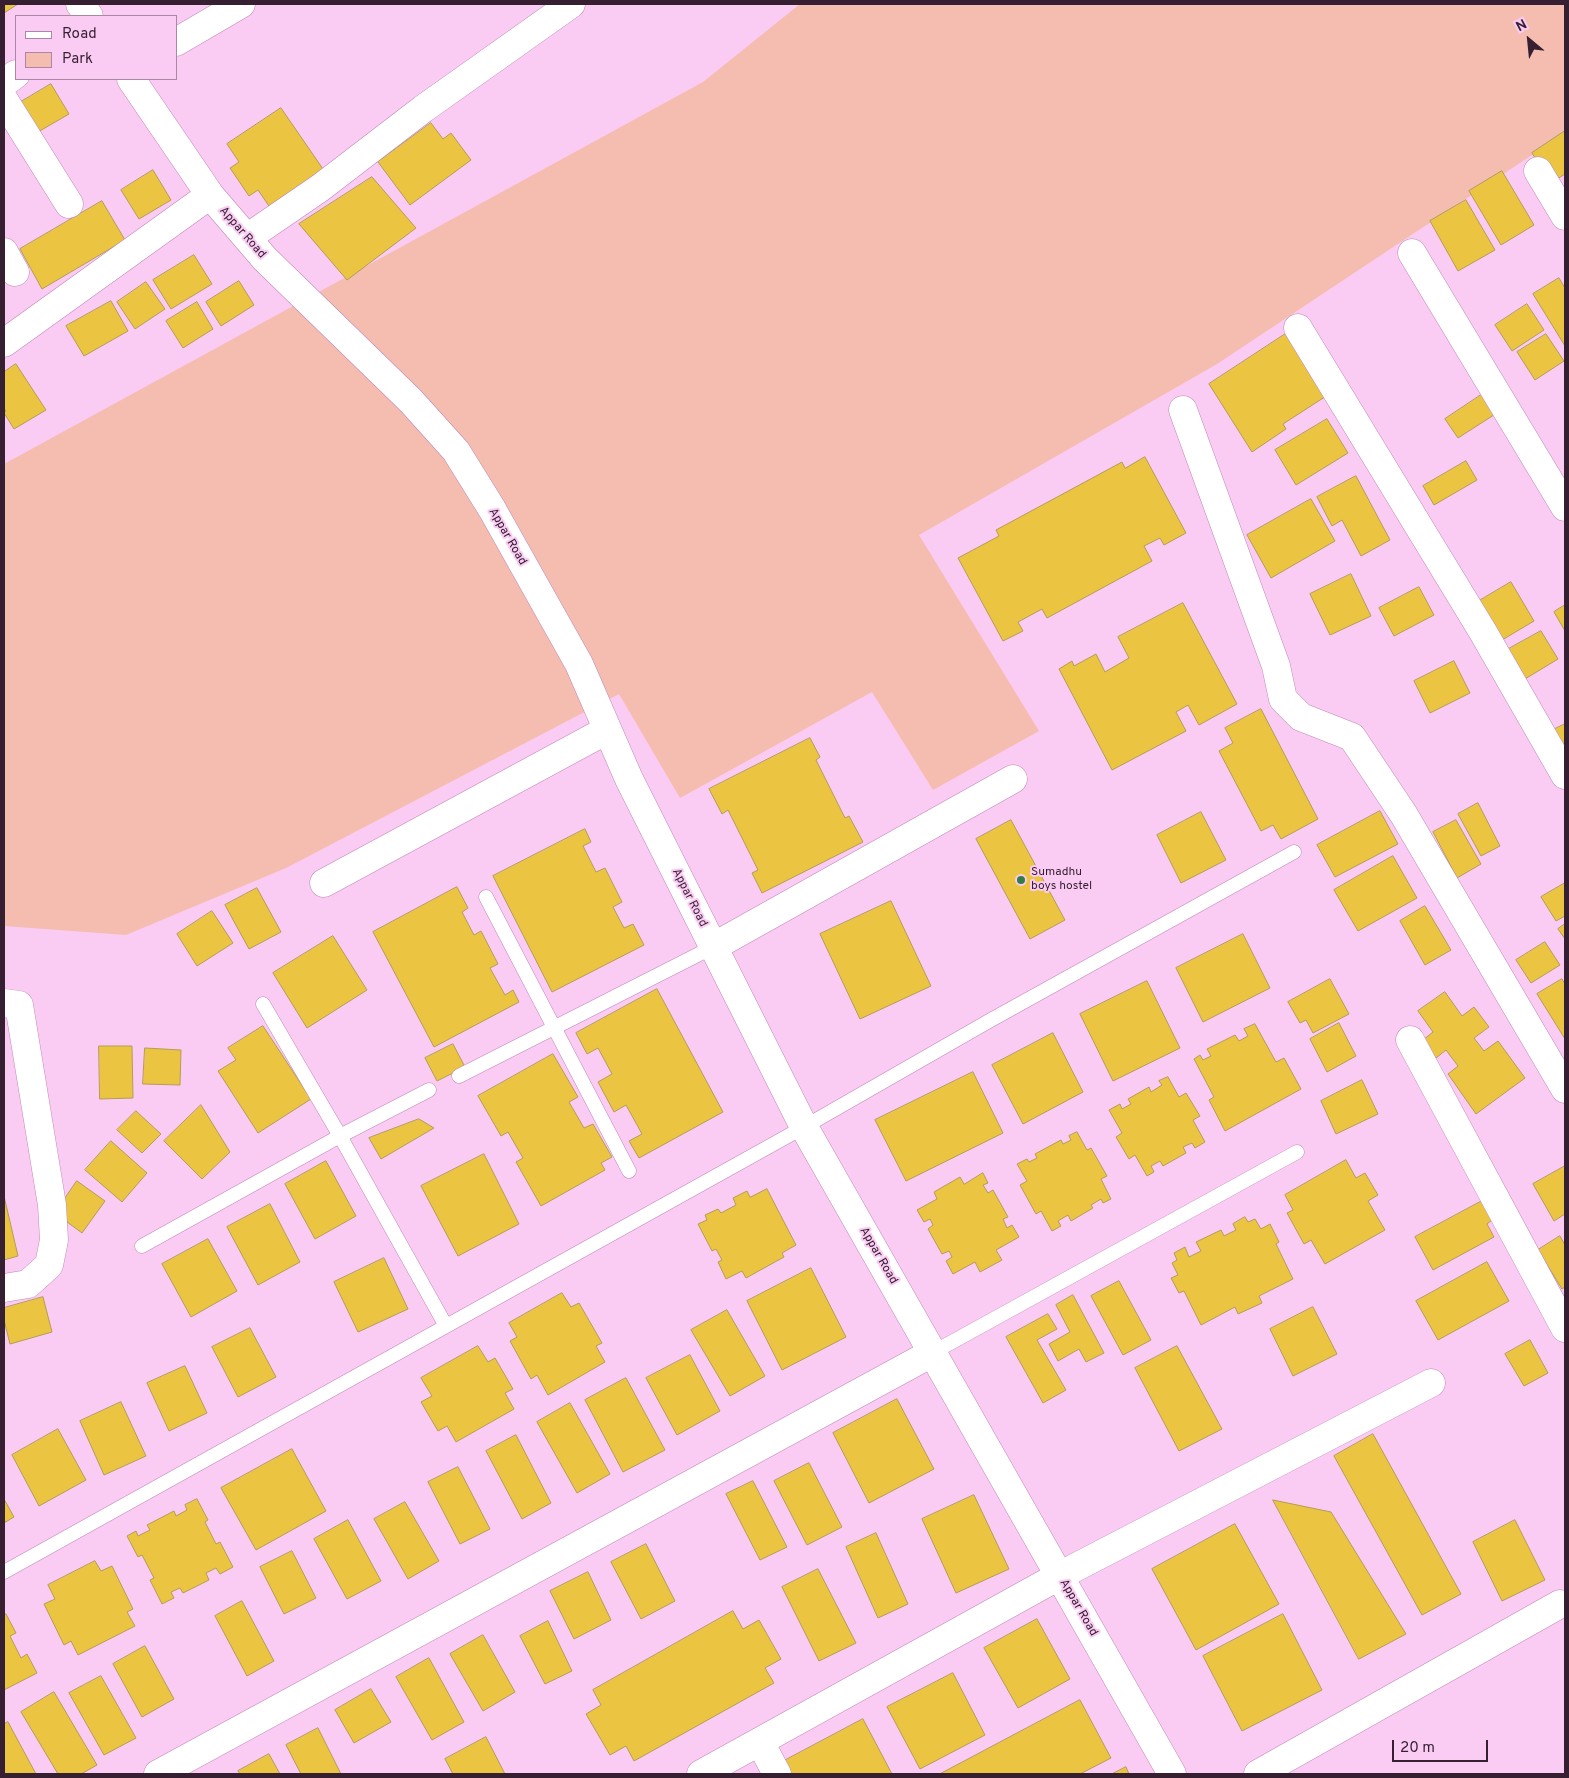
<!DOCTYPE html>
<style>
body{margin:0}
#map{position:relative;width:1569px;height:1778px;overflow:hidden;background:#fbccf3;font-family:Overpass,sans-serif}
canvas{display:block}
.frame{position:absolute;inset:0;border:5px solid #351f31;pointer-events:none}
.legend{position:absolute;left:15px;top:15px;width:162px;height:65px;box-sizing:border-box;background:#fbccf3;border:1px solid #ac87a5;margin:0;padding:6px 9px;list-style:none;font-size:15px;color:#351f31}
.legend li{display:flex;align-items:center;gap:10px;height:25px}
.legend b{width:25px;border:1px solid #ac87a5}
.north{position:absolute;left:1504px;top:15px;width:50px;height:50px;-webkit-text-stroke:4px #fbccf3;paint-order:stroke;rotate:332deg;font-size:14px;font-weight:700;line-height:20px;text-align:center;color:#351f31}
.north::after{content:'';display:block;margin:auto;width:18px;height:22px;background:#351f31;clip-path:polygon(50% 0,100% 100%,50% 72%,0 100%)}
.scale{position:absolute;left:1392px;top:1740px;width:96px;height:22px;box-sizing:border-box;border:2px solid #351f31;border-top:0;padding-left:6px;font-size:15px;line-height:18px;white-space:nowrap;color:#351f31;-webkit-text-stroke:4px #fbccf3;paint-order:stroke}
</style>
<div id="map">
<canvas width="1569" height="1778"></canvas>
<div class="frame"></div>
<ul class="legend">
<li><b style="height:6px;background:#fff"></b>Road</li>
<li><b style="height:14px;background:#f5bcb0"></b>Park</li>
</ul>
<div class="north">N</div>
<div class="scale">20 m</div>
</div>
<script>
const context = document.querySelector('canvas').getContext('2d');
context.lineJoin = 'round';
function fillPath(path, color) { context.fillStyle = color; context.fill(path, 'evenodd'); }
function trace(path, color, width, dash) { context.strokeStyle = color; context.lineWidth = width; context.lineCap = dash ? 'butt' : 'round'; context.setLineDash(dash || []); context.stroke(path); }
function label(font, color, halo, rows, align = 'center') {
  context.font = font + ' Overpass,sans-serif'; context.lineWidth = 4; context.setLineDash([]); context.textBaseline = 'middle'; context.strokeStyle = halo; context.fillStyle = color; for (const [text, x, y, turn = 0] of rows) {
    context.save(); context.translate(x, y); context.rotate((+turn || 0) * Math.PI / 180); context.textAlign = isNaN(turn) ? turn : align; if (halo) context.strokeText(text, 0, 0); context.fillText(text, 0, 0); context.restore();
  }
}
const green = new Path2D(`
 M800 4H1565V133L1217 364 919 535 1039 731 933 790 872 692 680 798 619 694 286 868 126 935 4 926V464L703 82Z`);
const building = new Path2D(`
 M4 4H18L4 13Z
 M51 84 69 114 31 136 14 106Z
 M281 108 323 169 269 206 258 190 249 196 230 168 239 162 227 144Z
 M431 123 443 139 451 133 471 160 410 205 378 162Z
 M1565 131V174L1551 183 1532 153Z
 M153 170 171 200 139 219 121 190Z
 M1502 171 1534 225 1501 245 1469 191Z
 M372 177 416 228 347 280 299 224Z
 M1466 200 1495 250 1458 271 1430 221Z
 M102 201 125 240 42 289 20 249Z
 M194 255 212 284 171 309 153 280Z
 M1559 278 1565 288V346L1533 294Z
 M239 281 254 305 221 326 206 302Z
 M146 282 165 309 135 329 117 302Z
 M111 301 128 331 84 356 66 326Z
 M197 302 213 329 183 348 166 321Z
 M1527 304 1544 330 1512 351 1495 325Z
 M1293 329 1334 391 1283 424 1286 429 1252 452 1209 384Z
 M1546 334 1564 361 1535 380 1517 352Z
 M16 364 46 410 14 429 4 413 6 411 4 408V372Z
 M1487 391 1500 411 1458 438 1445 419Z
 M1327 419 1348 453 1296 485 1275 450Z
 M1145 457 1186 533 1164 545 1160 538 1144 546 1152 561 1047 618 1042 609 1018 622 1023 631 1003 641 958 558 999 536 996 530 1122 462 1125 468Z
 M1466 461 1477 480 1434 505 1423 486Z
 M1356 476 1390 540 1361 556 1342 520 1332 526 1317 497Z
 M1311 499 1335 541 1271 578 1247 535Z
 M1351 574 1371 616 1330 635 1310 594Z
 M1511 582 1534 621 1497 643 1474 604Z
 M1419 587 1434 615 1394 636 1379 608Z
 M1183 603 1237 704 1199 725 1188 705 1176 712 1186 731 1112 770 1059 669 1072 661 1074 666 1096 654 1105 672 1129 658 1118 637Z
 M1565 605V631L1554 612Z
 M1541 631 1558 659 1520 682 1503 652Z
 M1454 661 1470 693 1430 713 1414 681Z
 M1261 709 1318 819 1281 839 1273 825 1261 831 1219 751 1233 743 1225 728Z
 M1565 724V744L1554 750 1545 734Z
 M810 738 820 757 816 760 845 818 849 816 863 842 762 893 752 873 758 870 728 810 722 814 709 789Z
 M1478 803 1500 846 1481 856 1458 814Z
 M1380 811 1398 844 1335 877 1317 845Z
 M1201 812 1226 860 1181 883 1157 835Z
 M1011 820 1065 920 1030 939 976 839Z
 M1456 820 1481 864 1457 878 1433 832Z
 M585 829 591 842 583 846 596 872 605 868 622 902 613 907 624 928 633 924 644 945 552 992 493 876Z
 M1393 856 1417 898 1358 931 1334 890Z
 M1565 883V916L1556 921 1541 897Z
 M457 887 468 908 462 912 474 935 481 931 498 964 490 968 505 995 513 990 519 1002 434 1047 373 932Z
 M257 888 281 932 249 949 225 905Z
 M891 901 931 986 860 1019 820 934Z
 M1425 906 1451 950 1425 965 1400 921Z
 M212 911 233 943 197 966 177 934Z
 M1565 924V939L1558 929Z
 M1243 934 1270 988 1203 1022 1176 968Z
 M333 936 367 990 307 1028 273 973Z
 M1545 942 1560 965 1531 983 1516 960Z
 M1330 979 1349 1014 1313 1033 1306 1020 1300 1023 1288 1002Z
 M1562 979 1565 984V1039L1537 994Z
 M1147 981 1180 1048 1113 1081 1080 1014Z
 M657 989 723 1112 639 1158 629 1141 642 1134 626 1105 614 1112 598 1082 612 1074 598 1048 587 1054 576 1033Z
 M1445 992 1462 1016 1474 1007 1489 1027 1474 1038 1484 1051 1498 1041 1525 1078 1476 1114 1448 1074 1458 1066 1446 1050 1436 1058 1423 1040 1433 1032 1418 1011Z
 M1339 1023 1356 1056 1327 1072 1310 1039Z
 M1255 1024 1276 1062 1284 1058 1301 1089 1225 1131 1209 1100 1214 1097 1194 1059 1200 1055 1203 1060 1211 1056 1207 1049 1235 1035 1239 1041 1248 1036 1244 1029Z
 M263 1026 311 1099 258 1133 218 1071 236 1060 228 1048Z
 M1053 1033 1083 1092 1023 1124 992 1065Z
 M453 1044 465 1067 437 1081 425 1058Z
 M99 1046H132L133 1098 100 1099Z
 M145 1048 181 1050 180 1085 143 1084Z
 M553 1054 578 1097 569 1102 584 1128 593 1124 612 1157 601 1163 605 1170 541 1206 516 1162 523 1158 508 1132 501 1136 478 1096Z
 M973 1072 1003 1133 906 1181 875 1120Z
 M1168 1077 1179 1097 1186 1093 1200 1116 1193 1120 1205 1142 1195 1148 1192 1143 1183 1147 1186 1153 1163 1166 1160 1161 1151 1166 1154 1172 1147 1176 1135 1155 1129 1159 1116 1137 1122 1133 1109 1110 1120 1104 1122 1109 1131 1104 1128 1099 1149 1087 1151 1092 1162 1085 1159 1081Z
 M1362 1080 1378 1114 1336 1134 1321 1101Z
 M201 1105 230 1152 202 1179 164 1141Z
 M136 1111 161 1134 142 1153 117 1130Z
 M419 1119 434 1128 381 1159 369 1138Z
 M1077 1132 1087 1150 1091 1148 1107 1176 1101 1179 1111 1199 1103 1203 1101 1199 1091 1205 1093 1208 1071 1221 1068 1215 1058 1221 1061 1226 1052 1231 1041 1211 1036 1214 1020 1185 1027 1181 1017 1164 1027 1159 1029 1162 1037 1158 1035 1154 1061 1140 1063 1144 1071 1140 1069 1136Z
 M111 1141 147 1173 122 1202 85 1170Z
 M484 1154 519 1224 458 1256 421 1186Z
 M1346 1160 1356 1178 1365 1173 1378 1195 1368 1201 1385 1230 1325 1264 1311 1240 1304 1244 1287 1213 1293 1210 1285 1195Z
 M326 1161 356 1216 315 1239 285 1184Z
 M1565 1166V1214L1554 1221 1533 1184Z
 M983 1173 988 1183 983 1185 988 1193 993 1190 1008 1217 1003 1219 1007 1228 1012 1225 1019 1237 996 1250 1002 1260 980 1272 975 1262 953 1274 946 1261 952 1257 949 1251 942 1254 928 1229 933 1225 930 1219 924 1222 917 1210 937 1199 934 1192 960 1177 964 1184Z
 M77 1181 105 1201 82 1233 55 1213Z
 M767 1189 796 1245 782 1253 784 1257 746 1278 742 1271 726 1279 718 1262 722 1260 716 1249 712 1251 698 1224 707 1220 705 1215 718 1209 721 1213 736 1205 733 1198 747 1191 750 1197Z
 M4 1196 18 1256 4 1260Z
 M1482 1201 1492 1220 1487 1224 1494 1237 1433 1270 1415 1237Z
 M270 1204 300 1262 258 1285 227 1227Z
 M1245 1217 1248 1222 1255 1219 1261 1229 1270 1224 1279 1242 1276 1244 1293 1279 1259 1296 1262 1303 1238 1314 1235 1307 1201 1325 1184 1291 1179 1293 1171 1278 1178 1275 1172 1263 1177 1260 1174 1253 1185 1247 1189 1257 1201 1251 1196 1242 1221 1230 1224 1236 1236 1230 1233 1224Z
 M1560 1236 1565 1245V1287L1562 1289 1538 1250Z
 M208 1239 237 1291 191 1317 162 1264Z
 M384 1258 408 1309 358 1332 334 1282Z
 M1487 1262 1509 1301 1438 1340 1416 1301Z
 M811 1268 846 1337 782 1370 747 1301Z
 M1119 1281 1151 1340 1123 1355 1091 1296Z
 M562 1293 571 1307 579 1303 602 1343 596 1346 605 1362 548 1395 537 1375 531 1379 510 1341 517 1337 509 1323Z
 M1073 1295 1104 1353 1086 1362 1079 1349 1058 1361 1049 1344 1070 1332 1056 1305Z
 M43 1297 52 1332 10 1344 4 1320V1308Z
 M1313 1307 1337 1354 1293 1376 1270 1329Z
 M727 1310 765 1376 730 1396 691 1330Z
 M1048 1314 1057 1329 1037 1340 1066 1390 1043 1403 1006 1337Z
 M250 1328 276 1377 238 1397 212 1347Z
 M1530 1340 1548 1373 1524 1386 1505 1354Z
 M478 1346 488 1362 495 1358 513 1389 505 1393 514 1409 456 1442 447 1426 438 1431 421 1402 432 1396 421 1378Z
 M1177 1346 1222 1429 1179 1451 1135 1368Z
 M690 1355 720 1411 677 1435 646 1378Z
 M185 1366 207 1413 169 1431 147 1383Z
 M626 1378 665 1450 623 1472 585 1400Z
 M897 1399 934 1469 869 1503 833 1433Z
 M121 1402 146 1456 104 1475 80 1421Z
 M570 1403 610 1474 577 1493 537 1422Z
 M58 1429 86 1480 39 1506 12 1455Z
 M1373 1434 1461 1594 1422 1615 1334 1456Z
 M516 1435 551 1503 522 1519 486 1451Z
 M292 1449 326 1511 256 1550 221 1488Z
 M809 1463 842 1527 807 1545 774 1481Z
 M458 1467 490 1529 460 1544 428 1482Z
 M753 1481 787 1547 760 1560 726 1494Z
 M974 1495 1009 1569 956 1593 922 1519Z
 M4 1499 14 1517 4 1523Z
 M197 1499 208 1520 205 1522 216 1544 220 1542 233 1567 220 1574 216 1568 206 1573 209 1580 183 1593 180 1588 171 1592 174 1598 162 1604 150 1580 154 1578 142 1555 138 1557 127 1536 136 1531 138 1536 150 1530 147 1525 174 1511 176 1516 187 1510 185 1505Z
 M1273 1500 1331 1512 1406 1634 1359 1659Z
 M405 1502 439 1561 408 1579 374 1519Z
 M348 1520 381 1581 347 1599 314 1539Z
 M1515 1520 1545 1580 1502 1601 1473 1542Z
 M1235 1524 1279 1604 1196 1650 1152 1569Z
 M876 1533 908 1604 878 1618 846 1547Z
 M646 1544 675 1601 641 1619 611 1562Z
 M292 1551 316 1598 284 1614 260 1567Z
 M95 1561 101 1571 112 1566 133 1609 127 1612 135 1626 78 1655 71 1641 64 1645 44 1604 55 1599 48 1585Z
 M818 1569 856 1643 819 1661 782 1587Z
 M588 1572 611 1620 574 1639 550 1591Z
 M242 1601 274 1661 247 1676 215 1616Z
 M733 1611 743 1629 759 1620 781 1659 765 1668 774 1683 634 1761 626 1746 610 1755 586 1714 601 1705 593 1690Z
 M6 1614 16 1633 10 1636 21 1658 27 1654 37 1673 4 1690V1615Z
 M1283 1614 1322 1690 1242 1731 1203 1656Z
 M1037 1619 1070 1679 1018 1708 984 1648Z
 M548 1621 572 1671 545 1684 520 1636Z
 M483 1635 515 1692 483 1711 450 1654Z
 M145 1646 174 1699 142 1717 113 1664Z
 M429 1658 464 1722 432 1740 396 1677Z
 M953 1673 985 1735 920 1769 887 1707Z
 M101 1676 136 1738 104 1755 69 1693Z
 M371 1689 391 1722 354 1743 335 1710Z
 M54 1692 97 1765 81 1774H58L21 1712Z
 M1080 1700 1111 1758 1080 1774H940Z
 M863 1719 892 1774H788L782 1762Z
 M8 1722 36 1774H4V1724Z
 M318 1728 341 1774H301L286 1745Z
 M486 1737 505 1774H453L445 1759Z
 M269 1754 280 1774H240L238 1771Z
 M1126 1767 1129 1774H1112Z`);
const lane = new Path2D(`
 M486 897 629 1171
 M263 1004 340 1136 446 1326
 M459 1076 713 947
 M142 1246 340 1136 429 1090
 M932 1353 1297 1152
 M4 1572 804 1127 989 1021 1294 852`);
const street = new Path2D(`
 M80 4 89 16
 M176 42 241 4
 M131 79 210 195 265 259 411 401 456 451 492 509 579 664 629 779 804 1127 1172 1774
 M4 83 16 74
 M4 100 69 204
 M1538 171 1565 216
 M247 238 320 188 423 109 571 4
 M4 252 15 272
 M1412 253 1565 507
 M1298 328 1483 632 1565 775
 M4 343 210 195
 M1183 410 1276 666 1283 699 1301 717 1352 737 1404 815 1565 1089
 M324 883 607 730
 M713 947 1013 779
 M4 1003 19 1005 52 1205 54 1240 49 1265 28 1284 4 1288
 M1410 1040 1565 1328
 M760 1742 777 1774
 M158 1774 932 1353
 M701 1774 1059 1576 1431 1383
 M1258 1774 1560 1604`);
const markers = [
 [1021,880,5,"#317c4a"]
];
const streetNames = [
 ["Appar Road",242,233,49],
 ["Appar Road",507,537,60],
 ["Appar Road",689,898,63],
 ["Appar Road",878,1256,60],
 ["Appar Road",1078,1608,60]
];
const poiNames = [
 ["Sumadhu",1031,873],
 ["boys hostel",1031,887]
];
fillPath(green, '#f5bcb0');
fillPath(building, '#ebc442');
trace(building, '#b29c58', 1);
trace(lane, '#bf88b6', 15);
trace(street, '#bf88b6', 29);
trace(lane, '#fff', 14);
trace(street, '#fff', 28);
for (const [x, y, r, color] of markers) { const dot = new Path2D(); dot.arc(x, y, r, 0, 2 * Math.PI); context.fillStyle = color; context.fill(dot); trace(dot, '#fbccf3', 2); }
label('12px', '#351f31', '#fbccf3', streetNames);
label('12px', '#351f31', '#fbccf3', poiNames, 'left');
</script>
